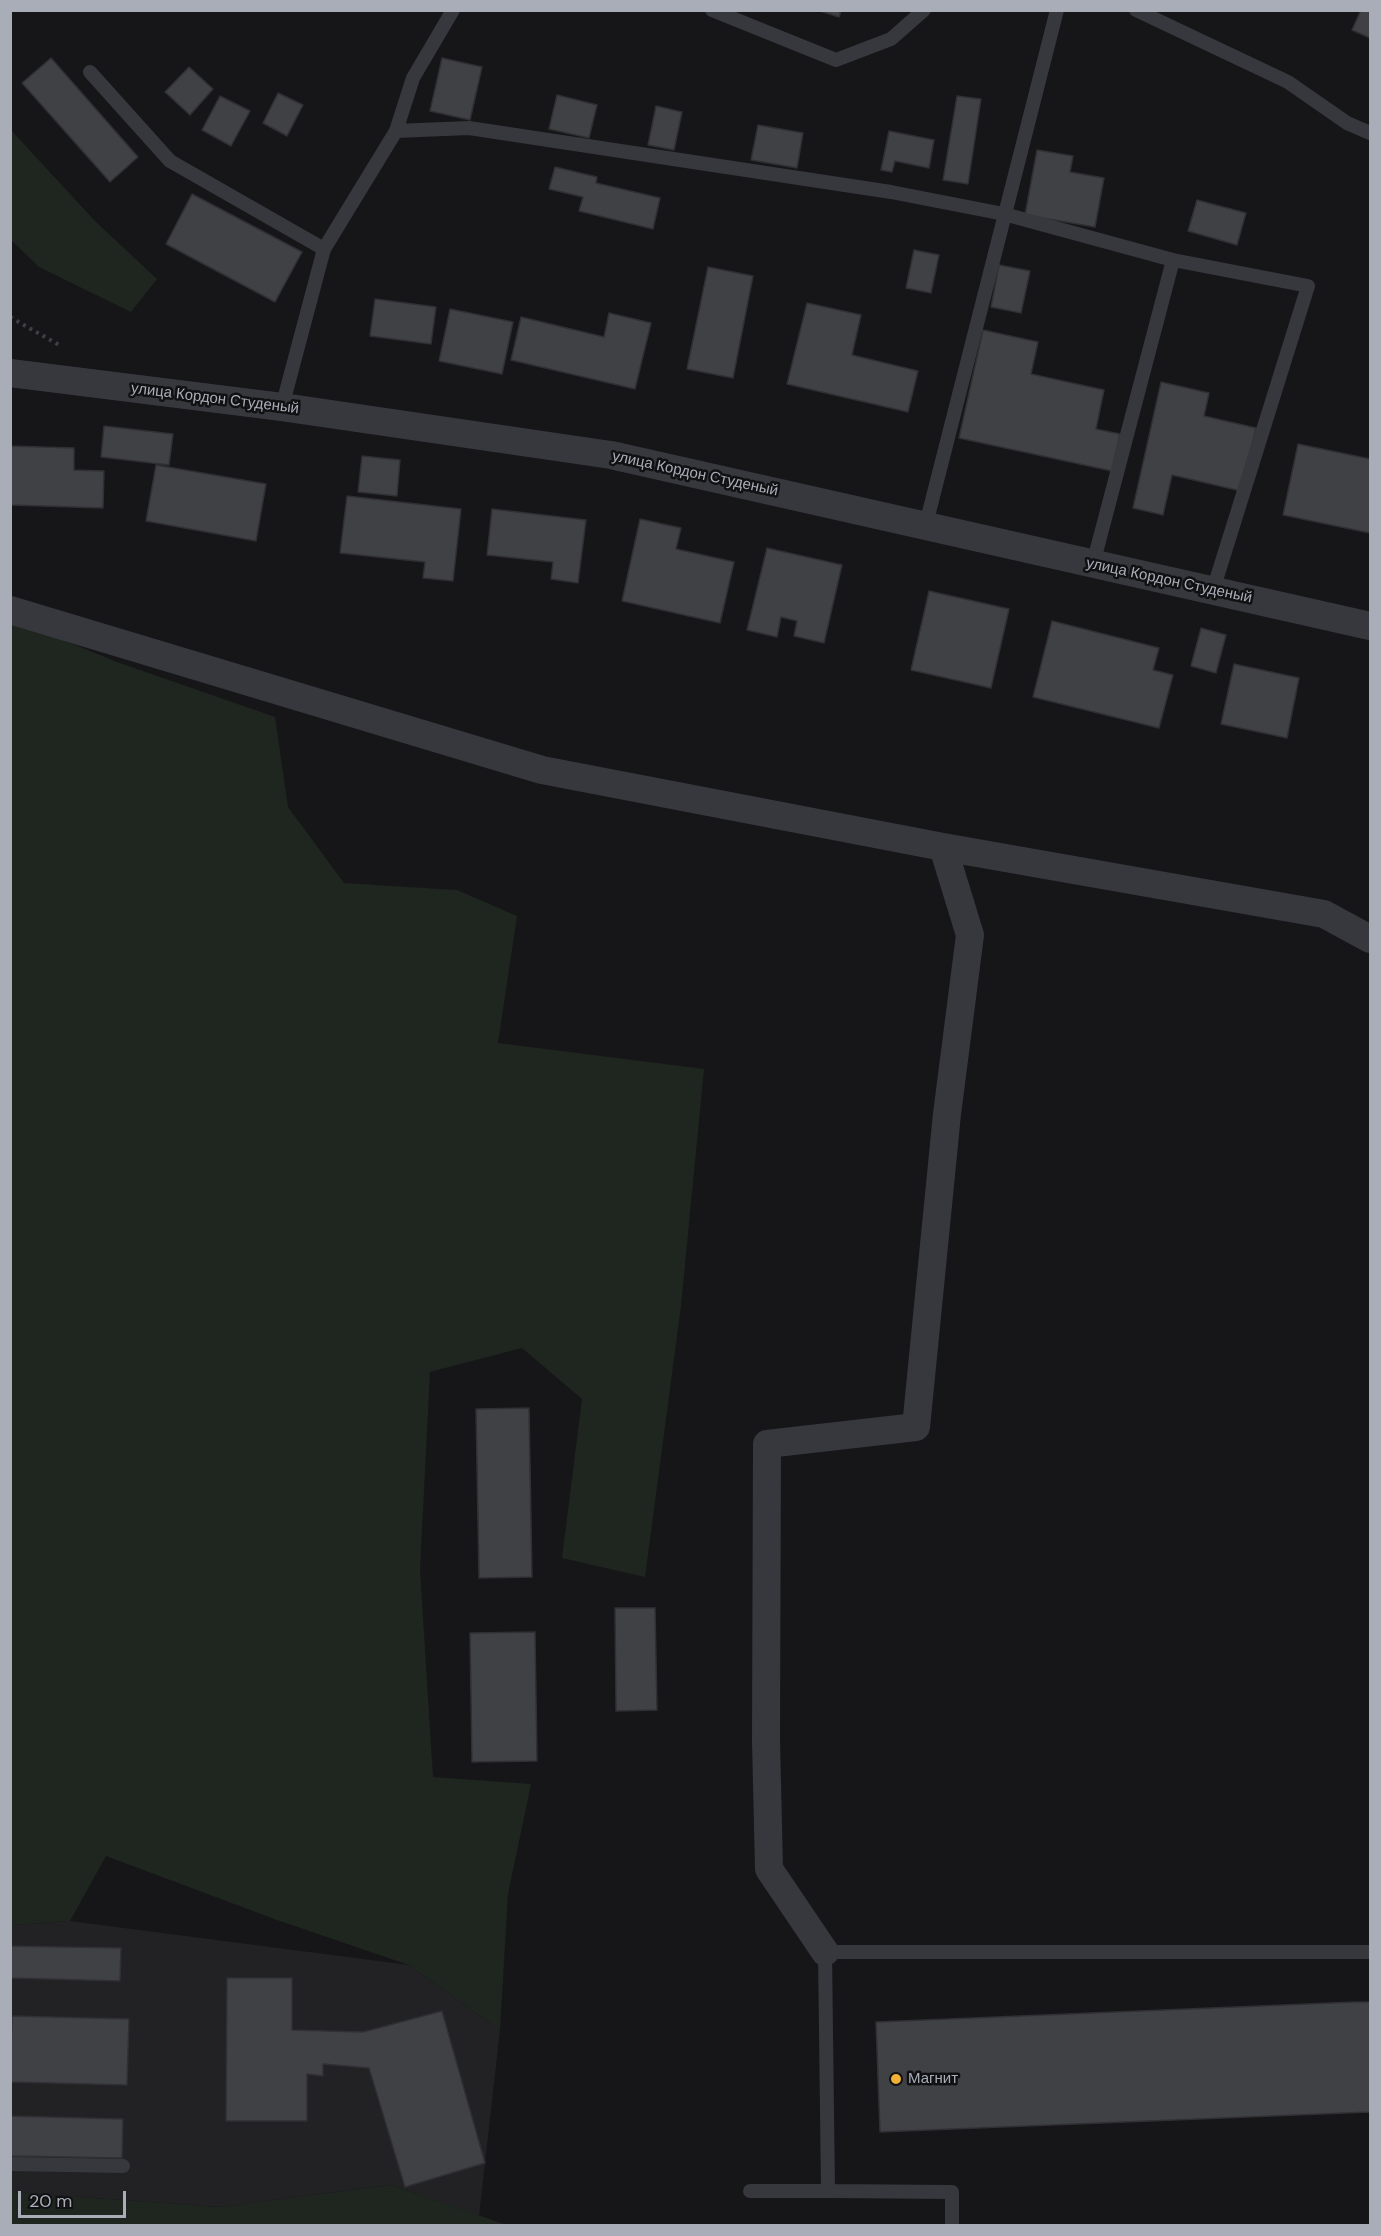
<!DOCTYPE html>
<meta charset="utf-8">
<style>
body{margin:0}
#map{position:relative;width:1381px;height:2236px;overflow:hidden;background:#161618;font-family:"DM Sans",sans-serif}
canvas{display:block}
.frame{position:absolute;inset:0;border:12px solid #a8adb8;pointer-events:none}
.scale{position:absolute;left:18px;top:2191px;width:108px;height:27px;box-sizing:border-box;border:3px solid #a8adb8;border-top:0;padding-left:8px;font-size:18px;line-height:21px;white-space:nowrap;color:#a8adb8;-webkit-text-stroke:4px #111113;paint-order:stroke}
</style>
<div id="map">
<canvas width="1381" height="2236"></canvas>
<div class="frame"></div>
<div class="scale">20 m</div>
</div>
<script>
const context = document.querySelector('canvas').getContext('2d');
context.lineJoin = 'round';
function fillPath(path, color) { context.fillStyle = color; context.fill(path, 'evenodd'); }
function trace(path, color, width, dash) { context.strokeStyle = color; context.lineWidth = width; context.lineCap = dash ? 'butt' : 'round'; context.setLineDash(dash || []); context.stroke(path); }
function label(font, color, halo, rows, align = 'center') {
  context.font = font + ' "DM Sans",sans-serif'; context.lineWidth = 5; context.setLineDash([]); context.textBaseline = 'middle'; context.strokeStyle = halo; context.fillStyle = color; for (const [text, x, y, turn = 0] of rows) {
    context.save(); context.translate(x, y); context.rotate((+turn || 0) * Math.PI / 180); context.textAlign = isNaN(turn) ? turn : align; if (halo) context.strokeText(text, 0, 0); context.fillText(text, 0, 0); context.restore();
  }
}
const built = new Path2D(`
 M70 1921 409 1965 500 2030 479 2216 391 2185 219 2207 11 2192V1925Z`);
const green = new Path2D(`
 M11 130 95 221 157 279 131 312 39 267 11 240Z
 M11 624 26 625 117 662 275 717 288 807 344 883 457 890 517 916 498 1043 704 1069 681 1306 645 1577 562 1558 582 1399 522 1348 430 1372 420 1569 433 1777 531 1784 508 1894 500 2030 409 1965 277 1920 106 1856 70 1921 11 1925Z
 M391 2185 507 2225H11V2192L219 2207Z`);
const building = new Path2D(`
 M817 10H841L839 17Z
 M1361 10H1370V38L1352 30Z
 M51 58 138 157 110 182 22 83Z
 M442 58 482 67 470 120 430 111Z
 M189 67 213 89 190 115 165 92Z
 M278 93 303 105 287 136 263 123Z
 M557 95 597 105 589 138 549 129Z
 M220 96 250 111 231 146 202 130Z
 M957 96 981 99 968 184 943 180Z
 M656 106 682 112 674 150 648 145Z
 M758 125 803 133 797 168 751 160Z
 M889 131 934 140 929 168 895 161 892 172 881 170Z
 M1037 150 1073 156 1070 172 1104 178 1095 227 1025 215Z
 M555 167 597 177 596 183 660 198 653 229 579 211 583 197 549 189Z
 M192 194 302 252 275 302 166 244Z
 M1197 200 1246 213 1237 245 1188 231Z
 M914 250 939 255 931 293 906 288Z
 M999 265 1030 271 1021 313 991 307Z
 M708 267 753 276 733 378 687 369Z
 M375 299 436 307 431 344 370 336Z
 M807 303 861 315 852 355 918 371 908 412 787 384Z
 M450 309 513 322 502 374 439 361Z
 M609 313 651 323 635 389 511 360 521 317 604 337Z
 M983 330 1038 342 1031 374 1104 390 1096 429 1120 434 1112 471 959 438Z
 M1161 382 1209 393 1204 416 1256 428 1241 491 1172 475 1163 515 1133 508Z
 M104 426 173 434 169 465 101 457Z
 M1298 444 1370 459V533L1283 515Z
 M10 446 74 448V470L104 471 103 508 10 505Z
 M362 456 400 460 397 496 358 492Z
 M156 465 266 484 256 541 146 521Z
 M347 496 461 509 453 581 423 578 425 562 340 553Z
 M492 509 586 520 578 583 551 579 553 562 487 555Z
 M640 519 681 528 676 549 734 562 720 623 622 601Z
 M767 548 842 565 824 643 794 636 797 621 781 617 777 637 747 630Z
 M929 591 1009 609 991 688 911 670Z
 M1052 621 1159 648 1153 670 1173 675 1159 728 1033 697Z
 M1201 628 1226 635 1216 673 1191 666Z
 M1234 664 1299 678 1287 738 1221 724Z
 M529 1408 532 1577 479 1578 476 1409Z
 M615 1608H655L657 1710 616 1711Z
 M535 1632 537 1761 472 1762 470 1633Z
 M10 1946 121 1948 120 1981 10 1978Z
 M227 1978H292V2030L363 2032 442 2011 485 2163 405 2187 369 2068 323 2064V2076L307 2074V2121H226Z
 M1355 2002H1370V2112L880 2132 876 2022Z
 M12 2016 129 2019 127 2085 10 2082Z
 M10 2116 123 2119 122 2158 10 2156Z`);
const path = new Path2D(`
 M10 317 59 345`);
const lane = new Path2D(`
 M712 10 836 60 891 39 924 10
 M1136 10 1288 82 1347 123 1370 133
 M90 72 170 161 324 249
 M396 131 469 128 891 192 1004 214 1173 260 1093 564
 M1173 260 1308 286 1213 590
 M282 407 324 249 396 131 413 78 453 10
 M926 524 1057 10
 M10 2164 123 2166
 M750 2191H828
 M952 2226V2192L828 2191 825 1952H1370`);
const street = new Path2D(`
 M10 373 282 407 611 455 1370 626
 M10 610 542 770 943 847 1324 914 1370 939
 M825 1952 769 1869 766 1740 767 1444 916 1427 947 1114 970 935 943 847`);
const markers = [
 [896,2079,6,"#f2b134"]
];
const streetNames = [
 ["улица Кордон Студеный",215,399,7],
 ["улица Кордон Студеный",695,474,12],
 ["улица Кордон Студеный",1169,581,12]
];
const poiNames = [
 ["Магнит",908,2079]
];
fillPath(built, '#222225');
fillPath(green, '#1e261f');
fillPath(building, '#404145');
trace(building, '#303034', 1.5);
trace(path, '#3d3f44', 4, [3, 4.5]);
trace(lane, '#37383d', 14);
trace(street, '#37383d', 28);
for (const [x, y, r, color] of markers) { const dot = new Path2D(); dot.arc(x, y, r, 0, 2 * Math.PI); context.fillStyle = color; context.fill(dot); trace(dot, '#111113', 2); }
label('15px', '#a8adb8', '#111113', streetNames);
label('15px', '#a8adb8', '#111113', poiNames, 'left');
</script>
